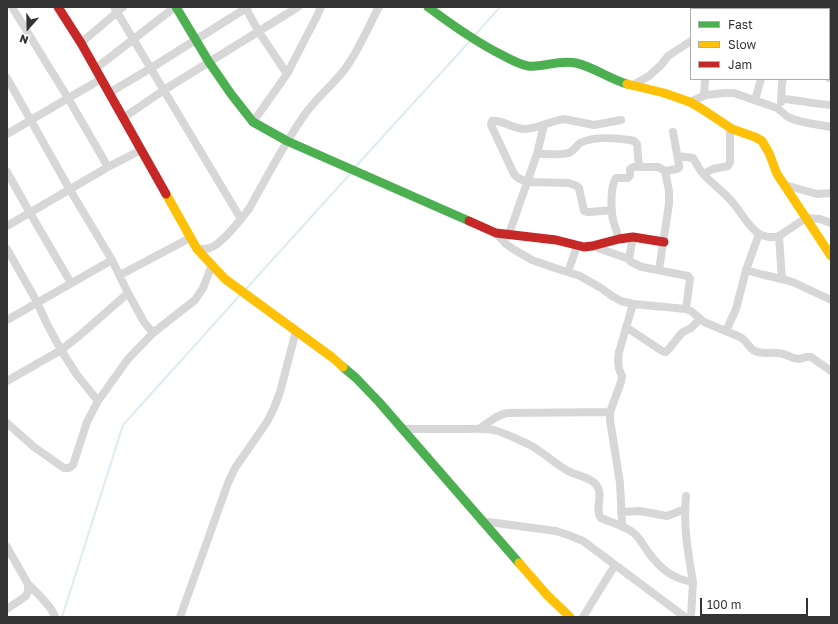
<!DOCTYPE html>
<style>
body{margin:0}
#map{position:relative;width:838px;height:624px;overflow:hidden;background:#fff;font-family:"Golos Text",sans-serif}
canvas{display:block}
.frame{position:absolute;inset:0;border:8px solid #333;pointer-events:none}
.legend{position:absolute;left:690px;top:8px;width:140px;height:72px;box-sizing:border-box;background:#fff;border:1px solid #adadad;margin:0;padding:5px 7px;list-style:none;font-size:12px;color:#333}
.legend li{display:flex;align-items:center;gap:8px;height:20px}
.legend b{width:20px;border:1px solid #adadad}
.north{position:absolute;left:8px;top:8px;width:40px;height:40px;-webkit-text-stroke:3px #fff;paint-order:stroke;rotate:200deg;font-size:11px;font-weight:700;line-height:16px;text-align:center;color:#333}
.north::after{content:'';display:block;margin:auto;width:14px;height:18px;background:#333;clip-path:polygon(50% 0,100% 100%,50% 72%,0 100%)}
.scale{position:absolute;left:700px;top:598px;width:108px;height:18px;box-sizing:border-box;border:2px solid #333;border-top:0;padding-left:5px;font-size:12px;line-height:14px;white-space:nowrap;color:#333;-webkit-text-stroke:3px #fff;paint-order:stroke}
</style>
<div id="map">
<canvas width="838" height="624"></canvas>
<div class="frame"></div>
<ul class="legend">
<li><b style="height:5px;background:#4caf50"></b>Fast</li>
<li><b style="height:5px;background:#ffc107"></b>Slow</li>
<li><b style="height:5px;background:#c62828"></b>Jam</li>
</ul>
<div class="north">N</div>
<div class="scale">100 m</div>
</div>
<script>
const context = document.querySelector('canvas').getContext('2d');
context.lineJoin = 'round';
function trace(path, color, width, dash) { context.strokeStyle = color; context.lineWidth = width; context.lineCap = dash ? 'butt' : 'round'; context.setLineDash(dash || []); context.stroke(path); }
const stream = new Path2D(`
 M474 36 500 7
 M356 166 470 41
 M245 290 351 173
 M62 617 123 425 241 294`);
const street = new Path2D(`
 M12 7 68 98 108 167
 M114 7 241 219
 M245 7 259 32 287 74
 M794 9 797 7
 M81 43 123 7
 M95 69 175 7
 M7 78 70 190 112 260 128 293 144 322 153 333
 M829 78 831 77
 M633 85 649 76 661 65 668 56 691 41
 M109 93 151 68 248 7
 M704 96 705 79
 M782 99C798 100 814 104 831 105
 M755 100 761 79
 M690 102 706 95 724 93H734L777 108 788 117 795 120 808 123 831 127
 M781 102 782 83 783 79
 M123 118 164 90 298 7
 M253 122 287 74 317 16 321 7
 M7 134 101 79
 M537 154C543 154 563 155 568 153 573 152 576 146 580 143 594 136 616 138 630 140L634 141 637 144 639 167
 M678 156 693 158C697 164 700 171 705 176 715 186 726 194 734 204 742 214 748 226 758 233 764 237 772 238 779 236L806 218 820 219 831 223
 M7 172 30 213 71 283
 M703 174 713 169 728 166 730 162V128
 M785 185 817 194 831 193
 M612 210 590 212H587L584 211 579 188 577 186 569 183 527 182 518 178 514 174 491 125 492 121C501 119 515 130 526 129 539 128 551 121 564 119L594 125 621 120
 M7 226 108 167 141 150
 M496 233 506 244 513 249 532 260 555 268 580 276 601 288 612 296 621 301 633 304 686 309 691 311 704 322 740 337C746 340 748 346 753 350 761 355 770 352 778 353 784 353 793 359 799 359 804 358 807 356 811 357L831 371
 M509 234 537 154 544 125
 M779 236 782 279
 M619 239C617 233 615 226 613 220 611 210 610 186 616 178H628L630 175V169L633 167H658L665 171 677 169 679 168V165L673 132
 M592 246 629 259 631 262 642 267 688 276 690 279 686 309
 M7 249 37 302 47 324 61 350 7 381
 M197 249C201 249 206 249 210 248 222 244 240 220 249 209 266 178 283 146 303 117 315 99 332 86 345 69 359 50 368 27 379 7
 M629 259 633 237
 M659 270 669 204V191L665 171
 M746 270 764 275 786 280 795 283 831 300
 M568 272 577 246
 M120 275 190 238
 M7 320 112 260
 M626 327 662 351 666 352 668 350 680 335 683 332 691 328 700 319
 M726 331 736 309 746 270 759 234
 M98 401 77 375 61 350 79 336 128 293
 M7 423 34 447 64 468H69L73 465 87 422 98 401 128 359 153 333 195 300 203 288 212 265
 M402 429C422 429 441 429 460 429 471 429 483 428 494 430 505 433 517 439 528 444 542 451 554 463 568 471 577 476 591 477 597 486 604 496 594 510 601 518 612 523 626 526 635 534 640 539 644 546 648 552 660 568 672 579 693 582L691 617
 M479 429C488 423 496 415 507 413L610 412
 M686 496C683 526 688 553 693 582
 M621 512 640 511 667 516 685 509
 M481 521 556 531 571 536 583 541 685 617
 M623 527 622 522 620 483 610 420V412L621 382 622 376 619 369 618 361 619 352 633 304
 M7 547 28 584V591L26 596 7 609
 M28 584C35 592 52 606 55 617
 M180 617 228 483 235 468 267 422 274 408 280 392 296 331
 M583 617 615 565`);
const fast = new Path2D(`
 M176 7 209 62 231 94 253 122 287 141 469 221
 M428 7C452 25 476 42 502 55 510 59 518 64 528 66 544 68 558 59 576 63 594 67 609 79 627 84
 M343 367 356 378 379 402 519 563`);
const slow = new Path2D(`
 M627 84 664 93 690 102 702 109 732 129 755 137 762 141 769 153 777 174 831 256
 M166 194 197 249 225 279 333 358 343 367
 M519 563 547 595 570 617`);
const jam = new Path2D(`
 M58 7 81 43 166 194
 M469 221 496 233 556 240 584 247 592 246 619 239 633 237 664 242`);
trace(stream, '#ddebf3', 2);
trace(street, '#d7d7d7', 8);
trace(fast, '#4caf50', 9);
trace(slow, '#ffc107', 9);
trace(jam, '#c62828', 9);
</script>
